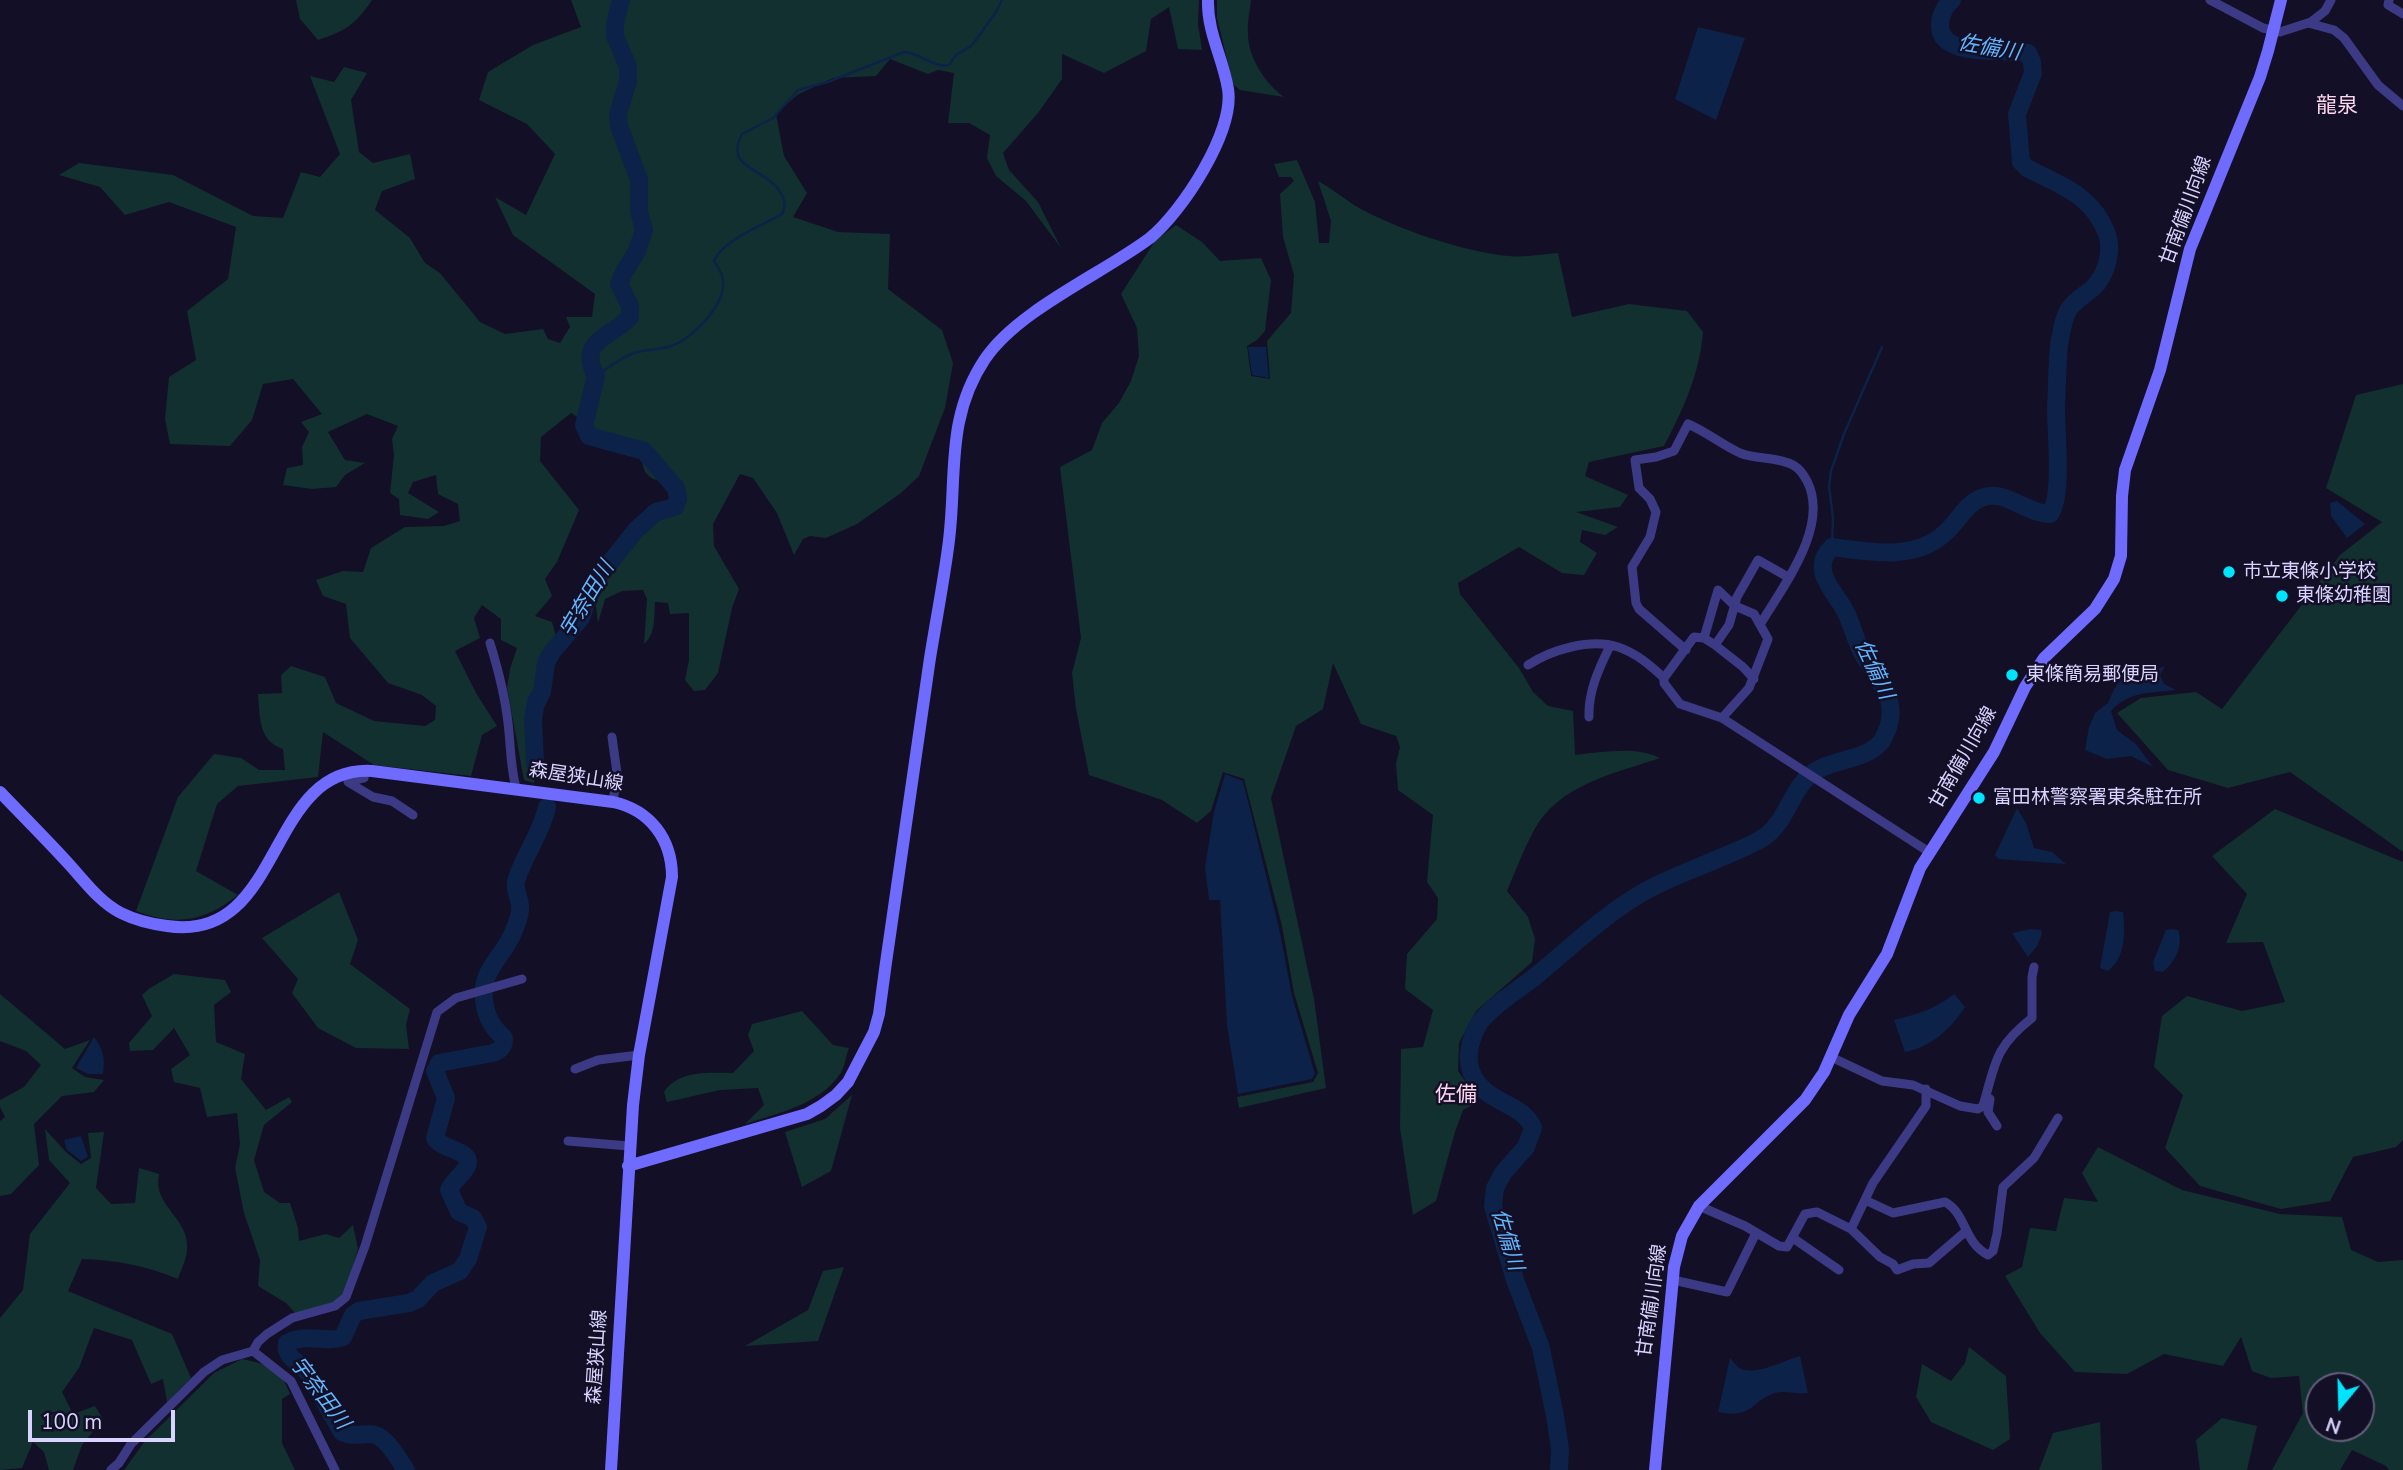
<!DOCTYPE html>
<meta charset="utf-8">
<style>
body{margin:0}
#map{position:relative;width:2403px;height:1470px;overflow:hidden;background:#130f26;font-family:"Nunito Sans",sans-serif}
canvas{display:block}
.north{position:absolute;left:2305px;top:1372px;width:70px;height:70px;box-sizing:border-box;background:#130f26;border:2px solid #625e7d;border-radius:50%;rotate:199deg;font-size:19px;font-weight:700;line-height:28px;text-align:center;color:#d9d4ff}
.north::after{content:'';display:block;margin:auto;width:24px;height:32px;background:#00e5ff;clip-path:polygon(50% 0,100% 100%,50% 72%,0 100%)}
.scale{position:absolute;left:28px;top:1410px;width:147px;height:32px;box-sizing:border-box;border:4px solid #d9d4ff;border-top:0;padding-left:9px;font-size:21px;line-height:24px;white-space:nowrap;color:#d9d4ff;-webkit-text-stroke:5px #130f26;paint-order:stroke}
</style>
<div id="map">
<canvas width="2403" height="1470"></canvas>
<div class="north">N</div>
<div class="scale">100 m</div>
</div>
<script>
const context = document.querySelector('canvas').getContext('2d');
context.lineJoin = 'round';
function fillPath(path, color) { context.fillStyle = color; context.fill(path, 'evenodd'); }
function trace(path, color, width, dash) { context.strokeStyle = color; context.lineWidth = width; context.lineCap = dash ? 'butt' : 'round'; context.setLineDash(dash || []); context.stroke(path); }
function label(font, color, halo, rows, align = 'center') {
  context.font = font + ' "Nunito Sans","Noto Sans JP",sans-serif'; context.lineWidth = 5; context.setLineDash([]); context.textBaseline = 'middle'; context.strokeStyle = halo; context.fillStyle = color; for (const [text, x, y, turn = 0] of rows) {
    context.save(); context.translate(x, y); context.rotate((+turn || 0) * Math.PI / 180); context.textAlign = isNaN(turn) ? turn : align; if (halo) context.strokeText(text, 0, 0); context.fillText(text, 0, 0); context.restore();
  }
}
const green = new Path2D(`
 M296 0H372C356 24 346 31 318 40L300 19Z
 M571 0H1199L1198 24 1202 50 1178 49 1169 7 1151 19 1146 51 1104 73 1062 54V79L1038 113 1003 153 1009 170 1038 202 1061 248 1026 201 996 176 987 158 990 135 969 123H948L954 73 938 70 928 74 890 59 876 76 833 78 797 95 776 114 784 156 807 193 793 217 838 232 890 234 888 289 942 330 953 363 945 408 919 476 901 493 857 524 826 538 810 536 803 539 794 555 777 513 753 478 740 474 713 524 714 546 739 589 732 608 718 673 705 690 694 691 685 680 689 660V613L670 614 668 603 655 602C654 617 656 634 644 644L647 599 643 590 622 591 605 599 598 623 594 592 602 571 634 529 667 505 674 484C650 480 641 477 642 451 613 442 600 467 589 424L571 413 541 437 540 461 579 510 557 562 545 579 552 596 535 616 552 622 559 647 549 673 547 702 533 727 536 762 534 783 524 780 507 688 510 669 517 648 501 640V619L482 605 474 618 480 638 455 651 476 693 497 726 482 735 471 776 374 765 323 732 318 777 238 786 217 804 196 871 238 895C204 922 176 926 136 911L178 797 214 754 241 758 259 770H285L283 749C258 741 260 716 258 694L282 693 281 675 291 666 325 677 336 703 374 721 425 726 435 720 436 706 422 695 388 683 350 638 346 604 323 596 316 580 343 571 363 572 371 548 405 527 444 526 460 521 458 504 438 494 436 475 413 482 408 493 439 512 428 519 400 515 399 499 390 493 394 455 392 439 398 426 367 414 328 432 345 460 365 463 345 475 336 487 312 489 283 485 287 468 303 465 302 447 309 432 301 422 322 414 293 379 263 384 252 420 230 446 170 444 165 419 169 377 196 360 187 311 228 279 236 227 169 202 125 215 100 187 59 175 79 163 173 175 253 216 283 218 301 172 320 177 340 154 310 76 334 82 344 67 367 73 351 100 359 152 373 163 410 154 415 179 382 191 375 210 410 238 425 263 440 273 480 322 505 334 543 329 548 339 560 343 570 327 566 317H592L595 294 513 235 495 197 526 215 555 154 527 124 479 100 488 72 533 45 581 27Z
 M1217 0H1251C1250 11 1247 23 1248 34 1248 58 1266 84 1284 97L1240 90 1233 84 1217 18Z
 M1297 160 1315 202 1319 243H1329L1331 221 1318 181C1331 188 1342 197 1354 205 1391 227 1466 253 1509 256 1525 258 1542 254 1558 253L1572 317 1629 304 1687 311 1703 332C1700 373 1683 410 1664 446L1589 462 1585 476 1628 495 1620 507 1576 512 1618 527 1605 535 1582 530 1580 542 1597 553 1584 575 1562 573 1519 547 1458 583 1460 594 1519 668 1533 692 1548 706 1573 711 1575 755C1603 752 1635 746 1660 758 1614 774 1558 784 1533 832 1523 851 1515 872 1507 891L1528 917 1535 939 1532 962 1476 1011 1459 1043 1458 1071 1472 1091 1476 1103 1463 1110 1455 1132 1436 1201 1413 1215 1400 1128 1401 1049 1423 1047 1433 1010 1405 989 1407 954 1437 919 1438 898 1427 882 1433 815 1398 790 1396 764 1400 747 1396 736 1361 724 1333 663 1323 709 1296 726 1271 798 1314 999 1326 1088 1239 1108 1237 1097 1313 1082 1318 1073 1294 993 1282 926 1244 779 1223 772 1211 811 1197 823 1162 800 1089 775 1076 709 1072 673 1081 638 1060 467 1092 450 1102 423 1119 403 1131 381 1139 356 1137 328 1121 294 1155 241 1176 225 1202 242 1220 261 1261 258 1271 280 1265 331 1257 340 1247 346 1251 376 1270 379 1267 341 1291 313 1294 275 1283 237 1280 194 1294 181 1291 177H1279L1274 164Z
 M2403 384V852L2290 772 2228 788 2168 770 2117 713 2141 698 2196 692 2222 709 2340 555 2382 522 2326 488 2356 395Z
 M2275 809 2403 862V1140L2396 1147 2353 1157 2330 1201 2281 1209 2200 1186 2165 1148 2183 1095 2154 1067 2162 1016 2187 996 2242 1011 2285 1002 2263 942 2226 943 2247 894 2212 856Z
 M339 892 358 940 350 964 410 1009 406 1025 409 1049 356 1048 318 1028 292 993 298 979 262 938Z
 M174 974 225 980 231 992 214 1005 216 1042 245 1054 241 1079 266 1110 289 1097 292 1102 264 1125 254 1160 264 1192 280 1203H290L298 1228 299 1241 326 1234 339 1238 353 1225 358 1249 347 1288 342 1297 332 1304 296 1314 286 1303 258 1286 260 1260 244 1213 235 1168 240 1144 237 1113 207 1117 200 1088 174 1082 171 1069 190 1055 174 1028 153 1050 130 1051 129 1043 152 1016 142 995 150 988Z
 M0 994 65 1049 90 1040 72 1068 85 1077 104 1080 94 1092 62 1096 34 1124 39 1165 11 1194 0 1196V1121L5 1117 0 1107V1100L24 1087 41 1065 26 1051 0 1041Z
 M802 1011 833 1045 849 1048C846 1055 845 1067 840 1074 819 1105 778 1113 745 1124L764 1105 758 1088 720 1090 667 1102 664 1092C679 1070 708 1073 733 1073L754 1051 748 1035 752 1024Z
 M852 1095 831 1171 802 1187 785 1132 825 1119Z
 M45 1129 66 1152 81 1164 91 1158 88 1133 104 1132 96 1188 111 1204 135 1203 139 1168 159 1174C152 1207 191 1218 187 1251 186 1260 181 1270 178 1279 147 1266 116 1260 82 1259L68 1291 172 1334 191 1378 167 1402 163 1379 151 1384 132 1340 94 1328 79 1368 62 1392 73 1414 95 1406 103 1419 82 1445 73 1470H49L44 1452 33 1442 22 1468 0 1470V1318L23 1290 30 1234 70 1183 49 1160Z
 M2098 1147 2182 1190 2280 1214 2342 1217 2351 1250 2378 1262 2403 1260V1470H2389L2386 1466 2352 1450 2340 1470H2272L2303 1413 2299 1376 2271 1378 2252 1371 2241 1337 2223 1366 2164 1354 2127 1374 2075 1372 2040 1333 2005 1276 2022 1267 2030 1228 2056 1231 2064 1198 2098 1202 2082 1173ZM2319 1386H2361V1428H2319Z
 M844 1267 818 1341 745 1346 808 1310 823 1271Z
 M1969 1347 2006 1376 2010 1439 1993 1450 1931 1422 1916 1397 1922 1364 1951 1381 1965 1363Z
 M242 1359C267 1364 281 1369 290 1394L282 1399V1443L295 1470H124L145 1441 214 1373Z
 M2222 1418 2257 1426 2247 1470H2200L2196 1440Z
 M2100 1422 2102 1470H2039L2053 1433Z`);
const water = new Path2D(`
 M1698 27 1745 38 1716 120 1675 99Z
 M1248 347H1266L1269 378 1252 375Z
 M2337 501 2365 524 2347 538 2331 516 2330 503Z
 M2165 666 2160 675 2164 684 2176 690C2151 693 2129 691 2111 711L2117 730 2136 744 2153 767 2131 756 2107 759 2085 750 2089 727 2095 713 2108 703 2114 689 2125 675 2133 671 2144 674Z
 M1225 774 1243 781 1279 928 1292 996 1315 1074 1312 1079 1238 1094 1227 1025 1220 900H1209L1205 867 1214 812Z
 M2017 808 2026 823 2034 848 2052 852 2066 864 1999 859 1995 855Z
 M2115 911 2123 912C2125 933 2126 957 2108 971L2100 968 2110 912Z
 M2031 929 2041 930 2042 934 2037 946 2028 957 2012 933Z
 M2171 929 2178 930C2184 945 2175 962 2163 972L2155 971 2153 962 2166 930Z
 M1954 994 1965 1007C1951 1029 1931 1047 1905 1052L1894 1020C1918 1014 1935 1009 1954 994Z
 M94 1037C104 1050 105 1058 103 1074H88L76 1068Z
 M81 1136 88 1157 81 1161 67 1150 64 1140Z
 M1800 1356 1808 1393C1797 1395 1786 1390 1775 1393 1749 1402 1754 1419 1718 1412L1730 1358C1733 1361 1735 1364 1738 1367 1752 1378 1785 1360 1800 1356Z`);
const stream = new Path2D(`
 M596 376C608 368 620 358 634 353 646 349 659 350 671 346 692 340 726 304 723 281 723 274 718 267 714 261 722 241 762 225 781 215 790 204 780 189 770 181 754 167 726 164 742 134L773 118 798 90 828 82 904 52C921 53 932 68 949 65L956 55 971 46 976 40 996 12 1002 0
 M1832 547 1833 518 1829 487 1831 471 1844 434 1882 347`);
const river = new Path2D(`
 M539 770 535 763 533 719 536 702 542 692 546 663 552 652 581 618 593 584 636 530 656 512 675 507 678 499 676 488 644 451 589 436 584 425 596 376C577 340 611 338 630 317V306L619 284 623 274 637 251 644 230 639 211V180L619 126 618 114 628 81V67L615 36V24L621 0
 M406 1470C398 1459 386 1434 370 1434 358 1434 353 1437 342 1432L308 1373C300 1362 284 1358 287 1343 309 1332 326 1344 343 1337L353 1315 359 1311 409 1303 418 1299 433 1283 460 1271 468 1259 478 1227 473 1218 459 1212 449 1190C452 1180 469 1171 468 1161 467 1150 441 1149 435 1138L446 1098 435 1071 439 1063 493 1053C501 1050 504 1047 504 1038 493 1028 488 1020 485 1006 477 969 505 958 515 928 517 922 521 914 520 907 520 898 514 891 516 881 524 855 541 834 547 807
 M1559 1470 1560 1449 1555 1416 1541 1348 1515 1280 1493 1206 1495 1188 1503 1173 1526 1147 1533 1128C1523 1101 1480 1104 1470 1068 1466 1054 1472 1034 1480 1022 1495 1003 1519 990 1537 975 1570 948 1605 914 1642 893 1669 877 1701 867 1729 854 1741 849 1757 843 1767 835 1788 818 1792 787 1814 772 1835 758 1865 761 1881 742 1884 738 1886 732 1888 728 1898 698 1878 680 1864 656 1855 641 1852 622 1843 607 1832 589 1810 568 1832 547 1869 552 1915 561 1945 533 1959 521 1965 503 1984 497 2006 490 2027 514 2050 514 2063 496 2056 434 2056 409 2057 388 2057 366 2059 345 2061 334 2063 318 2069 309 2074 301 2086 294 2093 288 2106 276 2113 251 2107 234 2092 194 2061 186 2027 168L2021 162 2017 114 2033 73 2032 62 2028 53C2006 48 1939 59 1940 25 1940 16 1945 6 1952 0`);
const street = new Path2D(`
 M2210 0 2263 28 2280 32 2311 22 2325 11 2331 0
 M2389 0 2388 5 2403 14
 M2308 23 2334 30 2344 38 2378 85 2403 106
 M1704 638 1718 590 1735 606 1754 614 1768 639 1749 688 1722 718
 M490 643C498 669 505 696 508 723 511 747 510 765 516 788
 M1715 645 1743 667 1754 679
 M1686 650 1639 609 1636 603 1632 567 1650 537 1656 512 1650 499 1639 488 1635 460 1656 457 1674 451 1688 424C1707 432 1722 445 1740 453 1757 460 1776 456 1793 465 1800 469 1803 474 1807 481 1830 526 1784 585 1761 623
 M1528 665C1551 650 1590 638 1618 647 1636 653 1650 665 1664 678V683L1680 704 1722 718 1929 852
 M1664 678 1694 637 1704 638 1715 645 1729 625 1737 597 1758 560 1788 577
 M1589 717C1588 692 1599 668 1610 646
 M612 737 617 773 613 802
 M365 770 364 778 348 782 373 797 392 801 413 815
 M1831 1057 1882 1081 1913 1085 1960 1106 1978 1109 1983 1106C1996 1062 1994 1048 2032 1018V977L2034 967
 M575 1069 598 1060 639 1055
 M1990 1099 1988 1112 1997 1126
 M568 1141 629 1146
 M1865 1200 1893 1213 1945 1202C1967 1214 1963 1242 1988 1255L1993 1251 1997 1234 2003 1187 2034 1158 2058 1118
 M1699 1206 1745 1226 1779 1246 1787 1247 1805 1214 1817 1212 1851 1229 1880 1257 1893 1264 1897 1270 1913 1264 1929 1263 1965 1232
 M1851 1229 1873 1183 1926 1106V1089
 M1793 1238 1839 1270
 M1673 1280 1727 1292 1756 1233
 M253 1351 258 1342 267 1334 292 1318 335 1306 346 1297 365 1246 437 1012 456 998 522 979
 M111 1470 119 1463 131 1444 204 1372 222 1360 253 1351 291 1381 335 1470`);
const secondary = new Path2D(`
 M0 792C22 815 45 838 67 862 83 879 99 902 121 913 135 920 151 924 167 926 285 944 265 765 372 771L613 802C650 810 672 839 672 877L639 1055 633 1105 611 1470
 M628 1166 807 1114 821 1106 836 1095 848 1082 874 1032 879 1014C895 895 912 776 930 658 936 621 943 585 948 548 958 480 944 420 985 359 1018 310 1102 274 1150 238 1182 212 1235 131 1228 89 1223 58 1207 32 1208 0
 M1655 1470 1674 1267 1682 1236 1699 1206 1805 1100 1824 1072 1849 1015 1887 954 1920 868 1994 752 2025 687 2044 658 2095 609 2114 579 2121 556 2122 496 2125 470 2160 370 2190 249 2260 77 2268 51 2281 0`);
const markers = [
 [2229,572,7,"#00e5ff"],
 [2282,596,7,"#00e5ff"],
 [2012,675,7,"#00e5ff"],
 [1979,798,7,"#00e5ff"]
];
const streetNames = [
 ["甘南備川向線",2187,211,-70],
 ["甘南備川向線",1964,758,-60],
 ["森屋狭山線",576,778,9],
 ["甘南備川向線",1653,1301,-82],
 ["森屋狭山線",598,1357,-86]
];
const poiNames = [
 ["市立東條小学校",2243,572],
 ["東條幼稚園",2296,596],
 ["東條簡易郵便局",2026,675],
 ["富田林警察署東条駐在所",1993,798]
];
const waterNames = [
 ["佐備川",1989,49,10],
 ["宇奈田川",588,600,-59],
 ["佐備川",1873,670,65],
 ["佐備川",1506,1240,73],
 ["宇奈田川",319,1394,53]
];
const neighbourhoodNames = [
 ["龍泉",2337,107],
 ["佐備",1456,1096]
];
fillPath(green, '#12302f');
fillPath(water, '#0c2248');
trace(stream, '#0c2248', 2.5);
trace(river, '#0c2248', 18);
trace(street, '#3d3a85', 9);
trace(secondary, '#6f6bff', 12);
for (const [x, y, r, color] of markers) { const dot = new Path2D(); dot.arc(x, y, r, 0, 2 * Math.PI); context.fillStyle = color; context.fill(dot); trace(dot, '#130f26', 2.5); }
label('19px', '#d9d4ff', '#130f26', streetNames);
label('19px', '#d9d4ff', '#130f26', poiNames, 'left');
label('italic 21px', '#62b6ff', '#130f26', waterNames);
label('21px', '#ffd6f0', '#130f26', neighbourhoodNames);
</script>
